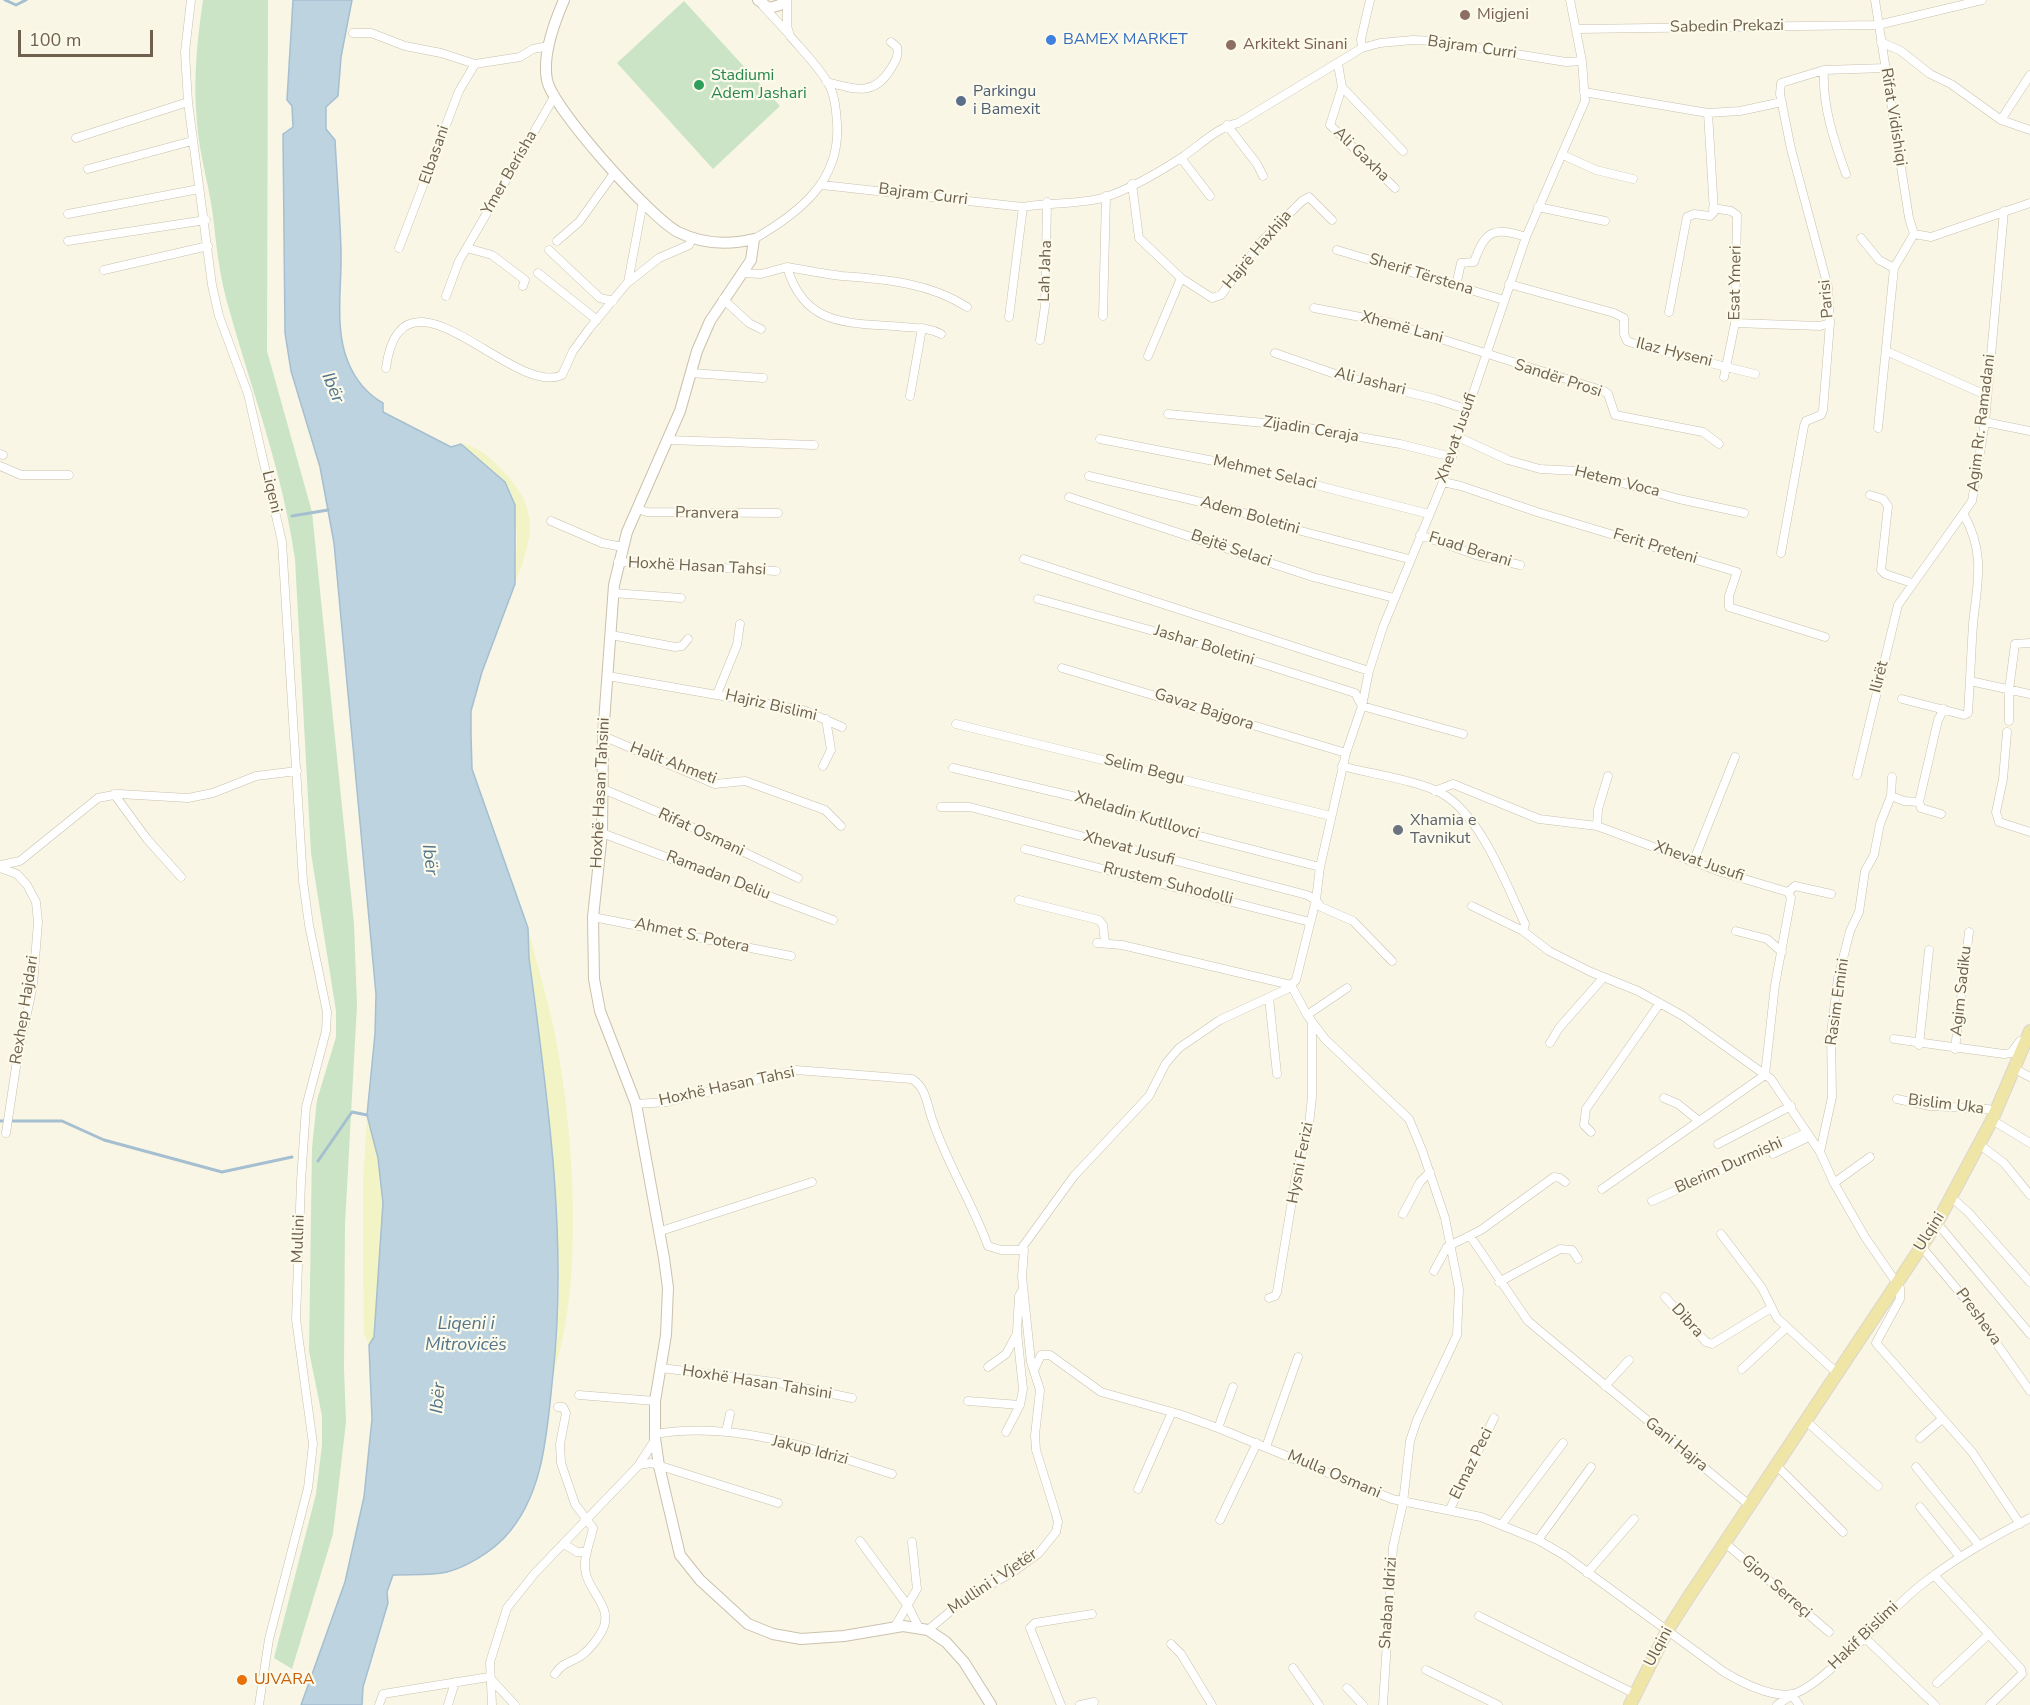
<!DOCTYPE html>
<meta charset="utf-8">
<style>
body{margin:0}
#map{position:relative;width:2030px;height:1705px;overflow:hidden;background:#f9f6e6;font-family:"Nunito Sans",sans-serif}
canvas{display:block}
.scale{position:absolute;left:18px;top:30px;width:135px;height:27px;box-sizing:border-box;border:3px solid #6f614e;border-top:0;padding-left:8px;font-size:18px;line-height:21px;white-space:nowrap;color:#6f614e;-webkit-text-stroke:4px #fcfaeb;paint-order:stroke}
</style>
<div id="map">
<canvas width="2030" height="1705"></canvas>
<div class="scale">100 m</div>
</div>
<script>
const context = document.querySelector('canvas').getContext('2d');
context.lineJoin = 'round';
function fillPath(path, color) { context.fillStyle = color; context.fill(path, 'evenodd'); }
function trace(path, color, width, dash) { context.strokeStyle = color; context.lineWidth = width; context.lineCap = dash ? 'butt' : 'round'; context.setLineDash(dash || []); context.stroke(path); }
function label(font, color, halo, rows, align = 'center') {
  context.font = font + ' "Nunito Sans",sans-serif'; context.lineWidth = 4.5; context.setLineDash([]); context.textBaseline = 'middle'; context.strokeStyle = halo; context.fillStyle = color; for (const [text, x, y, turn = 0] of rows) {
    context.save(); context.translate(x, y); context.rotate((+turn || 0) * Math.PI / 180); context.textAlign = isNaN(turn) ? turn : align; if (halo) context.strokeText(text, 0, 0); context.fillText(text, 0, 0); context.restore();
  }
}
const green = new Path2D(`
 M203 0H268L267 351 312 512 354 924 357 1005 345 1224 344 1369 346 1422 333 1534 292 1669 274 1658 316 1494 322 1445V1416L309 1351 312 1148 317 1100 336 1037V1011L311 853 295 559C282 469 253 395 229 309 221 282 217 253 214 225 211 190 199 156 197 122 193 80 197 41 203 0Z
 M684 1 780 106 713 169 617 63Z`);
const sand = new Path2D(`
 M461 444C475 445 486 454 496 464 540 506 535 532 515 584L517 533 505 482Z
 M528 928C536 962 547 996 554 1030 574 1128 585 1281 553 1375 565 1295 556 1214 549 1135 543 1075 537 1017 529 958Z
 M367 1115 378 1158 383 1203 374 1338 369 1345 364 1334 363 1270V1184Z`);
const water = new Path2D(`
 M293 0H352L341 57 338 96 326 107V129L335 140C337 177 340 214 341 251 342 286 334 328 348 362 355 379 367 394 383 403V412L451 447 461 444 505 482 515 505V584L482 672 471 711V734L472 769 528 928 529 958C547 1093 568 1239 553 1374 547 1429 545 1494 505 1537 492 1551 467 1567 447 1572 430 1576 410 1574 393 1575L387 1592 388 1603 363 1687 362 1705H301L345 1582 364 1497 372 1419 369 1345 374 1337 383 1203 378 1158 367 1115 375 1034 376 994 334 543 320 467 291 371 285 333 283 134 293 127 292 106 287 100Z`);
const stream = new Path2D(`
 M5 0 16 5 26 0
 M292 516 328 510
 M0 1121H62L104 1140 222 1172 292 1157
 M318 1161 352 1112 367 1115`);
const street = new Path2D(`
 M191 0 185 52 188 102 212 285 219 316 248 394 282 542 303 881 309 925 327 1012 326 1031 306 1107 301 1181 296 1319 313 1444 308 1488 269 1639 259 1705
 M1875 0 1909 218 1914 234
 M763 6 787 32
 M1577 29 1878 25 1982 0
 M353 33H371L405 46 441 53 475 64 520 57 533 49 549 46
 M1881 42 1901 51 1930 74 1951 84 2001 120 2030 130
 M1362 48 1361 39 1370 0
 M1338 64 1342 87 1330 125 1395 188
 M1824 70C1822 105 1834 141 1846 174
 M827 82C854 89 873 97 890 70 895 62 899 57 897 47L891 42
 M1342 87 1403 151
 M1584 92 1708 113 1740 111 1782 102
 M2001 120 2030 75
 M1227 125 1257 164 1263 176
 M76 138 188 102
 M1563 155 1596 170 1633 179
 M1181 158 1210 196
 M88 169 192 141
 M1132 184 1139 238 1181 278 1212 298 1221 295 1262 241 1302 201 1309 197 1332 220
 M822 185 1023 207C1050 202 1080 205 1106 197 1132 188 1161 171 1184 156 1201 144 1218 127 1238 123L1362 48 1380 43 1413 40 1434 41 1566 62 1582 61
 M1538 207 1605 221
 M1713 208 1731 211 1737 215 1735 323 1724 377
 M68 214 199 189
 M1914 234 1931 237 2030 203
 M1861 238 1879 260 1894 268
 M754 239C799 213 841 181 837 123 836 110 835 95 828 83 818 66 803 51 790 36L787 26V0
 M68 241 206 220
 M557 241 579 222 615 172
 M399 248 459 91 475 64
 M467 248 492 255 525 280 523 286
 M549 250 600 298 613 301
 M1337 250 1504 300
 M787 267C805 270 824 274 842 276 885 279 930 283 967 307
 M104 270 208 246
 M538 273 597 320
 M743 273 761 274 787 267C805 329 851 322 904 327 917 328 930 328 941 334
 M630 281 659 258 689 245 693 237
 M1509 284 1614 313 1624 318V334L1627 341 1641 346 1755 374
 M1456 286 1461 263 1474 262C1485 231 1493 226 1526 237
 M446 296 459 261 553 99
 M723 299 749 323 761 329
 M1314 308 1391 323 1604 391 1608 394 1615 415 1703 432 1719 444
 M1669 312 1687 217 1694 214 1710 216 1714 212 1708 113
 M1103 316 1106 196
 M1009 317 1023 207
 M1735 323 1820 326 1830 323
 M1040 340 1045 306 1047 202
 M1886 351 1986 395
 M1275 353 1338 375 1435 399 1466 409
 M1148 356 1181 278
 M386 368C402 250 514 399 562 375L573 351 589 329 628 282 643 202
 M691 373 763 378
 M910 396 922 328
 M1168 414 1297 426 1400 444 1452 457
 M1985 422 2030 431
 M1878 428 1894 268 1914 234
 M1458 437 1508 460 1540 469 1579 471 1679 499 1744 513
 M1100 439 1245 467 1429 514
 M668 440 814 445
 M0 454 3 455
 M0 466 21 475H69
 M1089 476 1235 510 1274 524 1409 559
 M1443 482 1461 486 1537 512 1737 572 1729 596V607L1825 637
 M1870 495 1883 499 1888 506 1881 570 1885 574 1912 583
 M1069 497 1313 577 1394 598
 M637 509 647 512 778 513
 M551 521 602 543 623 547
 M1420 535 1476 555 1520 565
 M1781 553 1804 426 1806 421 1821 415 1823 410 1830 323 1828 287 1791 149 1780 94 1781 83 1824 70 1886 68
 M1024 559 1369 671
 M618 562 776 571
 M613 593 681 598
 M1038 599 1204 645 1355 693 1362 706 1463 734
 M611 635 675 647 682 646 688 639
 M1062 668 1346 753
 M608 676 803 710 842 727
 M1970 681 2030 694
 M717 694 737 645 740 624
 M1902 699 1964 715 1968 713C1970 684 1971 654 1973 624 1977 584 1986 554 1964 515
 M2009 721V690L2015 644 2030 643
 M956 724 1331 816
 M2007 732 2003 779 1996 812 1999 822 2030 832
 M603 736 715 784 745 781 825 810 841 826
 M823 766 831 750 826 719
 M1342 766C1371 774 1416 780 1441 793 1481 815 1506 884 1525 924L1523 931
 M953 768 1076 797 1200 836 1320 867
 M1857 775 1898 605 1972 501 1985 422 2004 211
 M603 789 679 821 798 878
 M1435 791 1453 784 1539 819 1597 826 1721 872 1788 892 1791 898 1775 985 1765 1075 1602 1189
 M114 794 147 839 181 877
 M1891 796 1892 777
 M1919 802 1921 808 1941 814
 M941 807H970L1307 895 1316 900 1321 907 1353 921 1392 961
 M1597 826 1598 809 1608 776
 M602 833 833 920
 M1025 849 1310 922
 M1694 860 1735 757
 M0 865 20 861 98 798 119 794 188 798 213 793 256 776 297 771
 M0 868 17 874 27 885 36 902 38 922 33 985 17 1060 6 1133
 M1788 892 1795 886 1831 894
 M1019 900 1099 920 1103 925 1105 942
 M1472 906 1523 931 1549 951 1591 972 1638 991 1683 1016 1771 1079 1820 1152 1834 1183 1865 1237 1900 1288V1299L1876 1343 1972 1452 2020 1524
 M593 917 791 956
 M1736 931 1767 939 1782 952
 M1097 943 1122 945 1291 985
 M1291 985 1307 1015 1325 1039 1409 1119 1422 1150 1445 1218 1459 1289 1457 1335 1417 1420 1410 1441 1403 1503 1393 1547 1383 1705
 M1269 998 1277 1074
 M1307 1015 1347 988
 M1894 1039 2004 1054 2011 1053 2020 1041
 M1550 1043 1559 1028 1603 978
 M1919 1045 1929 950
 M1955 1049 1969 932
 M2015 1069 2030 1077
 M1664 1098 1678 1104 1699 1121
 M1897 1099 1930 1106 1988 1109 1995 1112
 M636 1104 667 1102 796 1070 912 1079C926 1087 927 1105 932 1119 947 1164 972 1202 988 1246L1001 1250H1024L1022 1277 1031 1362 1040 1390 1035 1435 1036 1450 1055 1511 1058 1522 1056 1532 1039 1553 1013 1572 965 1599 928 1630
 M1992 1120 2030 1143
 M1591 1132 1584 1125 1586 1109 1660 1003
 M1718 1144 1791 1106
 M1980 1145 2004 1163 2030 1195
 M1820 1152 1832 1097 1831 1033 1838 978 1850 931 1859 912 1865 871 1874 855 1880 824 1891 796 1904 801 1919 802 1938 720 1944 709
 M1773 1154 1809 1137
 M1834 1183 1870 1157
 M1951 1197 1968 1212 2030 1282
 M1652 1201 1806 1133
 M1403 1214 1420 1182 1430 1172
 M1937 1223 2030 1334
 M661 1231 812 1182
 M1721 1234 1762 1288 1777 1318 1837 1373
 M1470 1236 1528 1321 1748 1504
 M1921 1246 1966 1300 2030 1391
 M1021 1249 1074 1176 1149 1096 1166 1063 1179 1048 1220 1020 1287 989 1296 980 1316 900 1320 867 1346 753 1362 706 1369 671 1383 627 1443 482 1526 237 1585 101 1582 61 1570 0
 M1434 1271 1447 1247 1481 1230 1554 1177 1560 1178 1565 1182
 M1499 1282 1560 1249 1572 1250 1578 1259
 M1665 1297 1706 1342 1712 1344 1771 1308
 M1269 1298 1275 1296 1277 1292 1296 1176 1309 1125 1312 1097V1022
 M988 1367 1006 1354 1015 1337
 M661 1368 774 1382 852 1398
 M1035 1368 1041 1355H1050L1101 1392 1179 1414 1218 1428 1392 1499 1481 1517 1538 1540 1564 1555 1724 1672C1741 1682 1771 1698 1792 1694 1819 1690 1893 1606 1921 1585 1955 1558 1991 1538 2030 1518
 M1742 1369 1787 1327
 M1605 1386 1629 1360
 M579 1395 655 1401
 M968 1401 1020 1405
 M1805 1420 1878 1486
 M1218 1428 1233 1387
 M726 1432 730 1414
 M1006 1432 1020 1405 1023 1389 1017 1332 1019 1296 1023 1289
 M655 1434C735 1420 817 1450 892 1474
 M1920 1438 1942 1419
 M1266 1447 1298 1357
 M1775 1464 1843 1532
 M639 1465 651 1463 778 1503
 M1916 1467 1978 1544
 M1138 1489 1172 1412
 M1920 1507 1960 1557
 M1450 1509 1494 1418
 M1220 1520 1257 1443
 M1502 1524 1563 1443
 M1538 1540 1591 1467
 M860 1541 908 1606 919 1628
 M1724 1542 1829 1632
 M564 1544 577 1552H586
 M1587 1573 1634 1519
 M1934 1575 2021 1669 2022 1674 1990 1705
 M1479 1616 1635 1694
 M894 1628 917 1589 912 1542
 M1863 1636 1935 1705
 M1171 1644 1181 1654 1212 1705
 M1293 1668 1319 1705
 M1426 1670 1498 1705
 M555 1674C563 1662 570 1663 581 1656 589 1650 598 1639 602 1631 614 1609 591 1594 586 1574 582 1559 590 1544 593 1528L575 1504 561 1463 560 1444 566 1413 563 1407H558
 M1937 1683 1989 1634
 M1347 1688 1363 1705
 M379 1705 383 1694 489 1677 515 1705
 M448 1705 455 1682
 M492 1705 490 1662 507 1608 535 1573 638 1466 655 1440
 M1061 1705 1030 1628 1035 1623 1092 1614
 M1080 1705 1094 1702
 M1777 1705 1792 1695 1799 1705`);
const secondary = new Path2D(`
 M564 0C554 23 542 55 547 80 552 108 651 218 678 232 702 244 729 245 754 239L751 260 710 321 697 351 680 411 627 532 614 585 603 736 602 833 593 917 594 979 600 1011 636 1104 664 1258 668 1288 666 1335 655 1401V1438L659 1466 680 1555 700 1580 748 1624 773 1634 801 1639 844 1636 903 1626 928 1630 946 1642 964 1662 991 1705
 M758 0 769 8 780 5 784 0`);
const primary = new Path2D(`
 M1630 1705 1667 1631 1688 1598 1937 1223 1992 1120 2030 1031`);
const markers = [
 [1465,15,6,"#8d6e63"],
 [1051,40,6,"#3f7fe0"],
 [1231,45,6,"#8d6e63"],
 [699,85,6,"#2e9e5b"],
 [961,101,6,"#5c6f8a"],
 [1398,830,6,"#6b7280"],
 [242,1680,6,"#e8710a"]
];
const educationNames = [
 ["Migjeni",1477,15],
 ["Arkitekt Sinani",1243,45]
];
const streetNames = [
 ["Sabedin Prekazi",1727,27,-1],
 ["Bajram Curri",1472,48,8],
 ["Rifat Vidishiqi",1893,117,81],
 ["Elbasani",435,155,-71],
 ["Ali Gaxha",1361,155,44],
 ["Ymer Berisha",510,173,-60],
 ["Bajram Curri",923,195,7],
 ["Hajrë Haxhija",1258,250,-50],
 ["Lah Jaha",1046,271,-88],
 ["Sherif Tërstena",1421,275,17],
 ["Esat Ymeri",1736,283,-89],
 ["Parisi",1827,299,-95],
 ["Xhemë Lani",1402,328,15],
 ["Ilaz Hyseni",1674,353,14],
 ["Sandër Prosi",1558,379,18],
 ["Ali Jashari",1370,382,14],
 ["Agim Rr. Ramadani",1982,423,-83],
 ["Zijadin Ceraja",1311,430,9],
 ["Xhevat Jusufi",1457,438,-71],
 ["Mehmet Selaci",1265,473,13],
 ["Hetem Voca",1617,482,14],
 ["Liqeni",271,492,77],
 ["Pranvera",707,514,1],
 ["Adem Boletini",1250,516,16],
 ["Ferit Preteni",1655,547,17],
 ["Bejtë Selaci",1231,549,19],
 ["Fuad Berani",1470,550,17],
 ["Hoxhë Hasan Tahsi",697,567,3],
 ["Jashar Boletini",1204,646,17],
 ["Ilirët",1880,677,-76],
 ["Hajriz Bislimi",771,706,13],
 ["Gavaz Bajgora",1204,710,18],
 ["Halit Ahmeti",673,764,21],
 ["Selim Begu",1144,770,14],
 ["Hoxhë Hasan Tahsini",601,793,-87],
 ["Xheladin Kutllovci",1137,816,17],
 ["Rifat Osmani",701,833,25],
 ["Xhevat Jusufi",1129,849,15],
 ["Xhevat Jusufi",1699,862,19],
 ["Ramadan Deliu",718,876,21],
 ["Rrustem Suhodolli",1168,884,14],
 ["Ahmet S. Potera",692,936,12],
 ["Agim Sadiku",1962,991,-84],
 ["Rasim Emini",1838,1002,-82],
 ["Rexhep Hajdari",25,1010,-81],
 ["Hoxhë Hasan Tahsi",727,1087,-12],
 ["Bislim Uka",1946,1105,7],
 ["Hysni Ferizi",1301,1163,-79],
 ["Blerim Durmishi",1729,1166,-24],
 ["Ulqini",1930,1232,-58],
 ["Mullini",299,1239,-88],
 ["Presheva",1978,1317,54],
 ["Dibra",1687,1321,48],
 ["Hoxhë Hasan Tahsini",757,1383,9],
 ["Gani Hajra",1676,1445,39],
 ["Jakup Idrizi",810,1451,14],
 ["Elmaz Peci",1472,1464,-64],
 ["Mulla Osmani",1334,1475,23],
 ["Mullini i Vjetër",993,1582,-34],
 ["Gjon Serreçi",1776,1587,41],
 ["Shaban Idrizi",1389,1603,-86],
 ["Hakif Bislimi",1864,1636,-44],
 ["Ulqini",1659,1647,-62]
];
const shopNames = [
 ["BAMEX MARKET",1063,40]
];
const leisureNames = [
 ["Stadiumi",711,76],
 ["Adem Jashari",711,94]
];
const serviceNames = [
 ["Parkingu",973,92],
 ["i Bamexit",973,110]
];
const worshipNames = [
 ["Xhamia e",1410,821],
 ["Tavnikut",1410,839]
];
const foodNames = [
 ["UJVARA",254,1680]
];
const waterNames = [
 ["Ibër",332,388,67],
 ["Ibër",429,860,83],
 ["Liqeni i",466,1325],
 ["Mitrovicës",466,1346],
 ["Ibër",439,1398,-85]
];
fillPath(green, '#cbe4c6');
fillPath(sand, '#f3f4c5');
fillPath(water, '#bdd3e0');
trace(water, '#a5bfd0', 1.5);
trace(stream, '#a5bfd0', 3);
trace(street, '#c9c0ad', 9);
trace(secondary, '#cbc1ac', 12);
trace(primary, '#dad6d1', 14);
trace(street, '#fff', 8);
trace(secondary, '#fff', 10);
trace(primary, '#efe5a7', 12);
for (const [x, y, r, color] of markers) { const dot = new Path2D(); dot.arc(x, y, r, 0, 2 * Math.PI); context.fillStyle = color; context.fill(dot); trace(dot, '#fcfaeb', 2); }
label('16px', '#785e54', '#fcfaeb', educationNames, 'left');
label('16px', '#6f614e', '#fcfaeb', streetNames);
label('16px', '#366cbe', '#fcfaeb', shopNames, 'left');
label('16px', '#27864d', '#fcfaeb', leisureNames, 'left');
label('16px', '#4e5e75', '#fcfaeb', serviceNames, 'left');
label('16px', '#5b616d', '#fcfaeb', worshipNames, 'left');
label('16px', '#c56008', '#fcfaeb', foodNames, 'left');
label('italic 18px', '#52758c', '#fcfaeb', waterNames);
</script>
